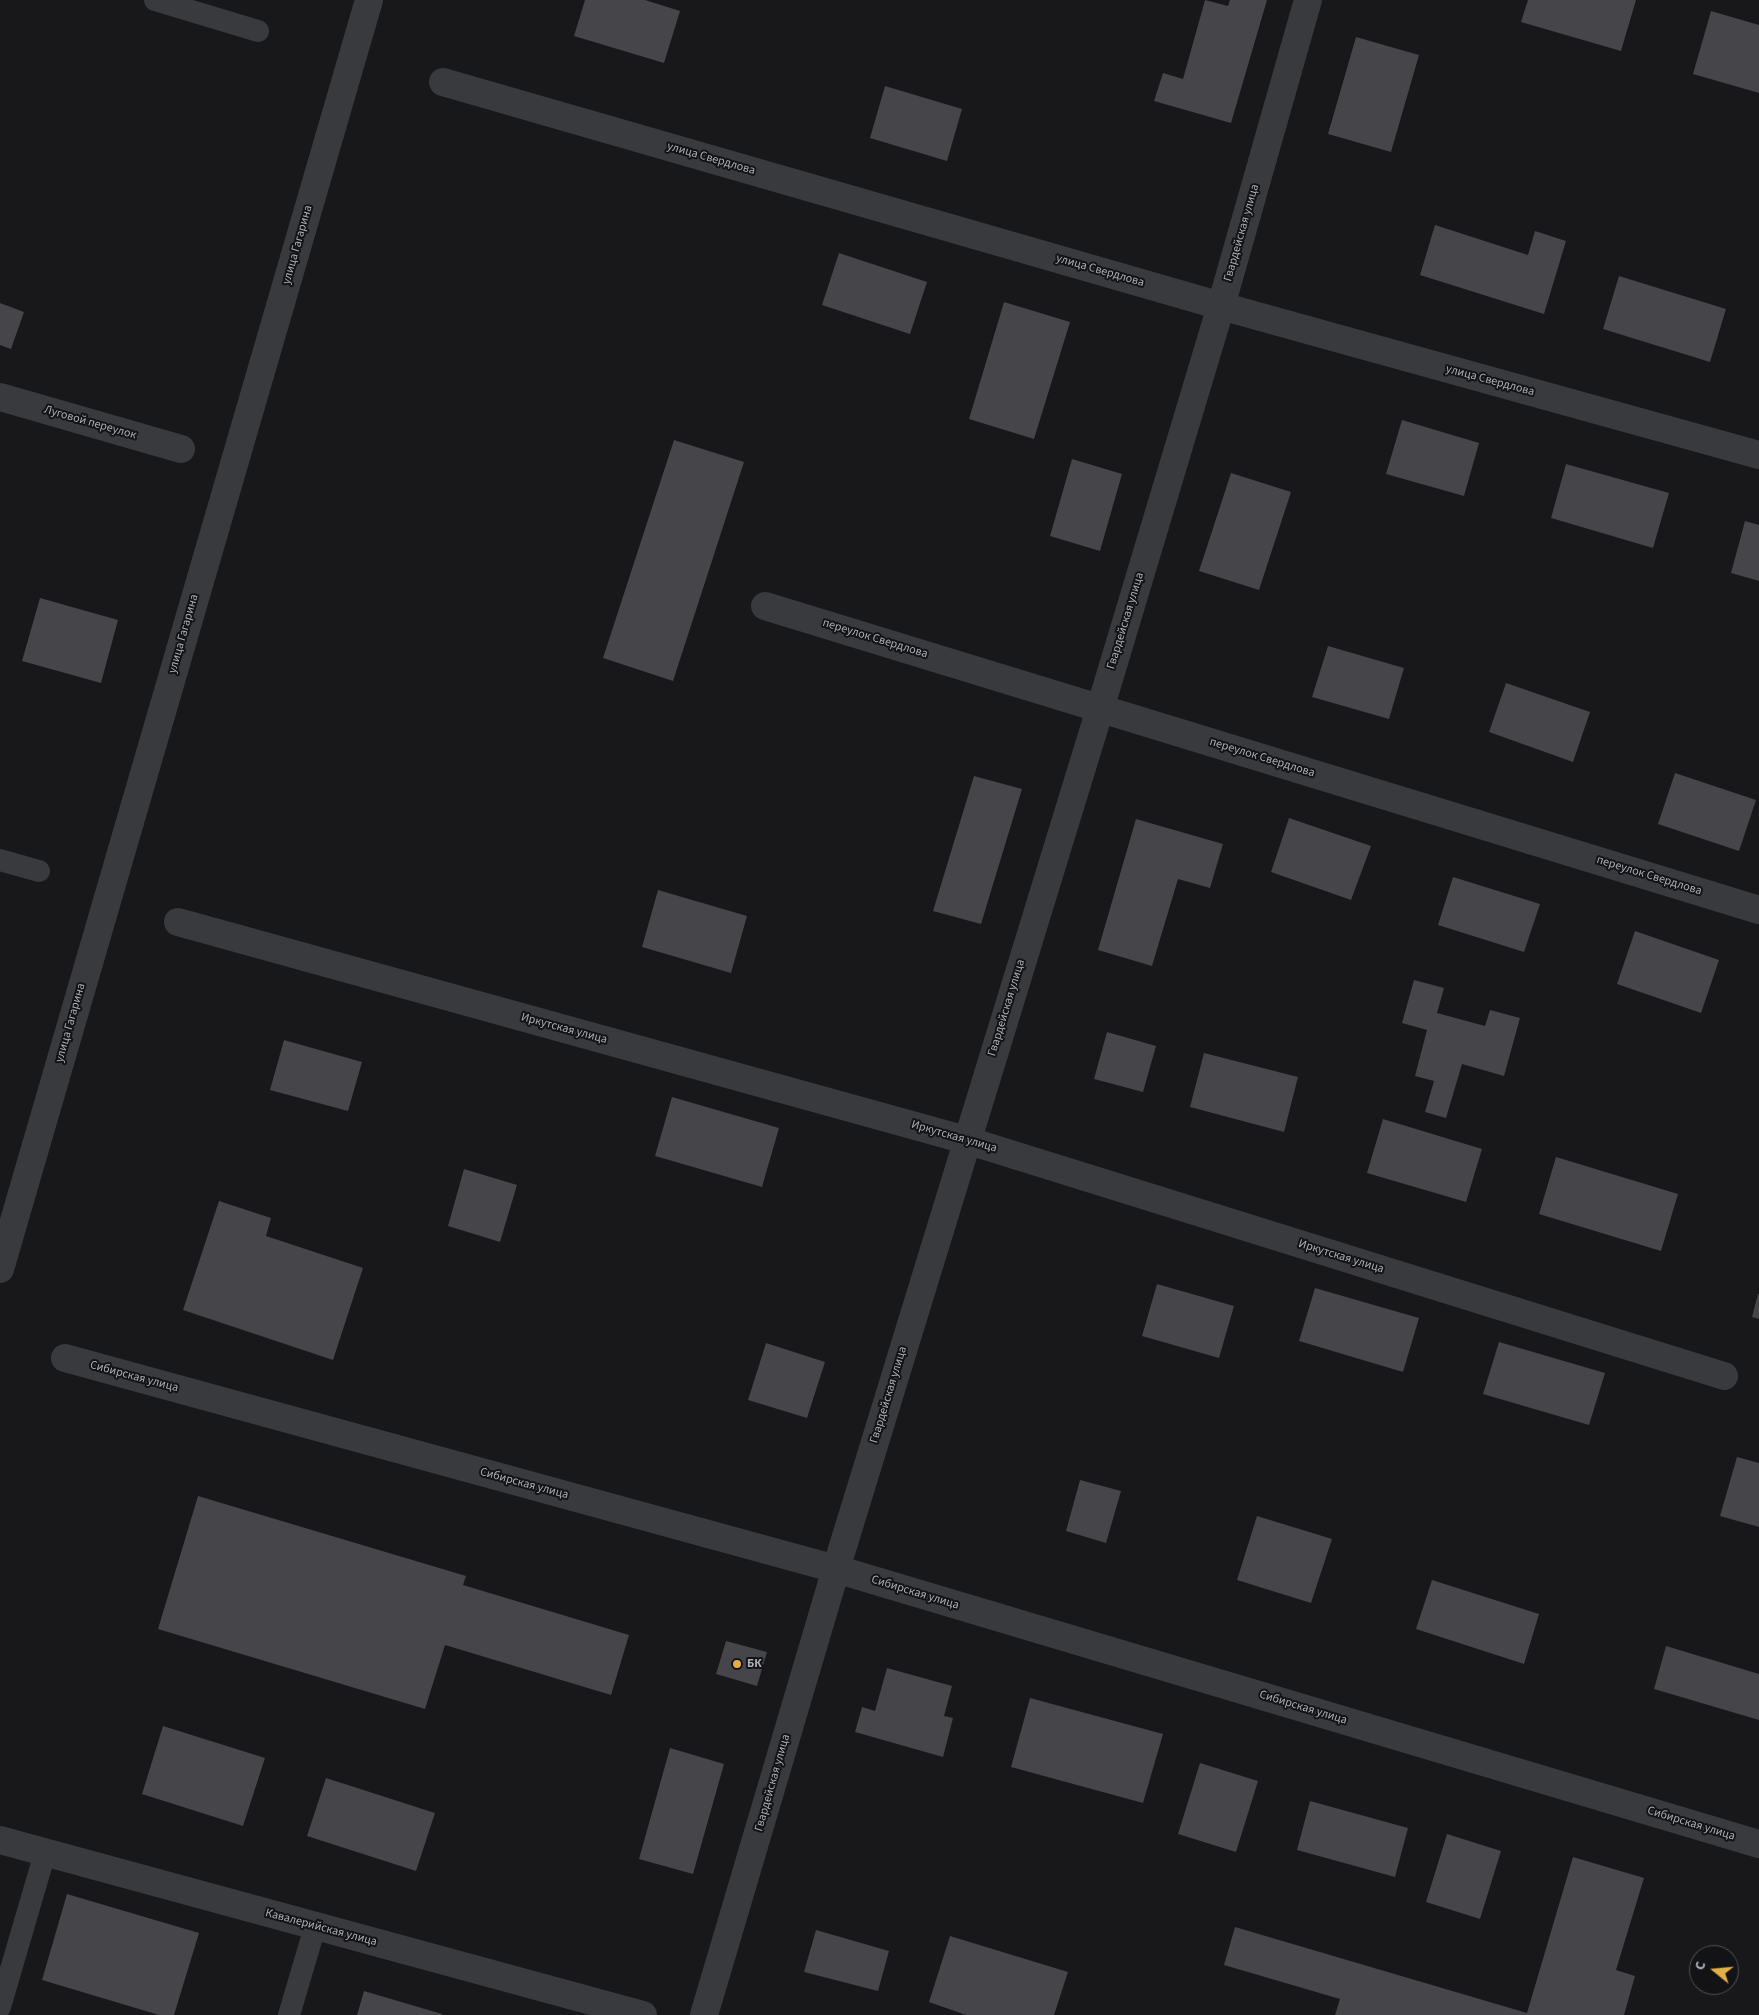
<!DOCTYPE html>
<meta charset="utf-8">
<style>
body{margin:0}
#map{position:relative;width:1759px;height:2015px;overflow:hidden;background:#18181a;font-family:"Source Sans 3",sans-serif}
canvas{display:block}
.north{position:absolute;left:1689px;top:1945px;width:50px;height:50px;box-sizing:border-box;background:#131315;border:1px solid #505156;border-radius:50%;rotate:287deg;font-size:14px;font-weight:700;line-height:20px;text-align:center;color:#abafb8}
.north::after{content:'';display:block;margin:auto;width:18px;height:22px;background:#e2ae48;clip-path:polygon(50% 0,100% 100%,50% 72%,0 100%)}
</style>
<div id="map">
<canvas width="1759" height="2015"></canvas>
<div class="north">С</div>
</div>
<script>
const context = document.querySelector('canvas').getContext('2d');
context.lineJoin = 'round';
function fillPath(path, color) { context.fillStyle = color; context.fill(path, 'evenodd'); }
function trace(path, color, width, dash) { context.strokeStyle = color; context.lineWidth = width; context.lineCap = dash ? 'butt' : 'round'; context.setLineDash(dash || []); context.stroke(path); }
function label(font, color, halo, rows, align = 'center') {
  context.font = font + ' "Source Sans 3",sans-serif'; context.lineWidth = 4; context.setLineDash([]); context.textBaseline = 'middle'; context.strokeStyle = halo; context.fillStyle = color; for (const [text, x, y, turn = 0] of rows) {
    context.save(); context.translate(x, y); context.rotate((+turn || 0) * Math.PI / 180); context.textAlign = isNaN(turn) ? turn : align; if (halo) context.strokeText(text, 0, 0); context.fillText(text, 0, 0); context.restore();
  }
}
const building = new Path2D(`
 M585 0H645L680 11 664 63 574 36Z
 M1205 0 1228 6 1230 0H1267L1231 123 1154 101 1163 73 1183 79Z
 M1528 0H1636L1621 51 1521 22Z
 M1711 11 1759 25V93L1693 74Z
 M1356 37 1419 55 1391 152 1328 134Z
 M885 86 962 109 947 161 870 138Z
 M1435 225 1528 255 1535 231 1566 241 1544 314 1420 275Z
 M839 253 927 282 910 334 822 305Z
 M1619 276 1726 309 1710 362 1603 329Z
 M1004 302 1070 322 1034 439 969 419Z
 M0 303 24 312 11 349 0 345Z
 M1402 420 1479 443 1464 496 1386 474Z
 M674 440 744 462 673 681 603 658Z
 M1072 459 1122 474 1100 551 1050 536Z
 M1566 464 1669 493 1653 548 1551 518Z
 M1231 473 1291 492 1259 590 1199 571Z
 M1745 521 1759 525V581L1731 573Z
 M40 598 118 620 101 683 22 661Z
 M1328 646 1404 668 1389 719 1312 697Z
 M1506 683 1590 712 1573 762 1489 732Z
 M1675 773 1756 800 1739 851 1658 824Z
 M974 776 1022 789 981 924 933 911Z
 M1289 818 1371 846 1351 900 1271 872Z
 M1136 819 1223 844 1210 888 1178 879 1152 966 1098 950Z
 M1453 877 1540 904 1524 952 1438 925Z
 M658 890 747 916 731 973 642 947Z
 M1635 931 1719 960 1701 1013 1617 984Z
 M1414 980 1444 988 1437 1013 1485 1026 1490 1010 1520 1018 1504 1076 1462 1064 1446 1118 1425 1112 1434 1081 1415 1076 1427 1030 1402 1023Z
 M1107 1032 1156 1046 1143 1092 1094 1079Z
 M284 1040 362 1062 348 1111 270 1090Z
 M1204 1053 1298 1077 1284 1132 1190 1107Z
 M672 1097 779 1128 762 1187 655 1156Z
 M1383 1119 1482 1149 1466 1202 1367 1173Z
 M1556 1157 1678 1194 1661 1251 1539 1214Z
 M464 1169 517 1185 500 1242 448 1226Z
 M219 1201 271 1218 266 1236 363 1268 333 1360 183 1310Z
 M1157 1284 1234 1306 1219 1358 1142 1336Z
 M1315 1288 1419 1318 1403 1372 1299 1341Z
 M1758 1294H1759V1319L1752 1317Z
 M1499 1342 1605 1373 1589 1425 1483 1394Z
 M766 1343 825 1362 807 1418 748 1400Z
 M1737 1457 1759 1463V1527L1720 1516Z
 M1080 1480 1121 1491 1106 1543 1066 1531Z
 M198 1496 466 1576 463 1585 629 1635 611 1695 445 1645 425 1709 158 1629Z
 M1257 1516 1332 1539 1311 1603 1237 1580Z
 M1432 1580 1539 1614 1524 1664 1416 1629Z
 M726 1641 767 1652 757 1686 716 1674Z
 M1666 1646 1759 1674V1720L1654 1689Z
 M887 1668 952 1686 944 1716 953 1718 943 1757 855 1732 862 1707 875 1711Z
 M1030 1698 1163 1734 1143 1803 1011 1767Z
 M163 1726 265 1758 243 1826 142 1794Z
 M670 1748 724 1764 693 1874 639 1859Z
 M1200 1763 1258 1781 1236 1852 1178 1834Z
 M326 1778 435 1813 416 1871 307 1836Z
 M1310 1801 1408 1828 1395 1877 1297 1850Z
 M1447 1834 1501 1851 1480 1919 1426 1902Z
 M1573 1857 1644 1878 1616 1970 1635 1976 1624 2015H1335L1340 1999 1224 1965 1235 1927 1527 2013Z
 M67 1894 199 1933 174 2015H159L42 1980Z
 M816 1930 889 1951 878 1991 804 1972Z
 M950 1936 1068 1972 1054 2015H966L929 2002Z
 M364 1991 442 2014V2015H357Z`);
const service = new Path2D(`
 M155 0 258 31
 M0 860 39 871
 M0 2007 45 1853
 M289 2015 315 1927`);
const minor = new Path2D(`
 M443 82 1221 306 1759 455
 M0 397 181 449
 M765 606 1759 910
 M178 922 966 1140 1724 1376
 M65 1358 836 1569 1759 1844
 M0 1840 643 2015
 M704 2015 836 1569 1100 709 1221 306 1308 0`);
const tertiary = new Path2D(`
 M0 1269 369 0`);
const markers = [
 [737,1664,5,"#e2ae48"]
];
const streetNames = [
 ["улица Свердлова",711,159,16],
 ["Гвардейская улица",1242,233,-74],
 ["улица Гагарина",298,245,-74],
 ["улица Свердлова",1100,271,16],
 ["улица Свердлова",1490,381,15],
 ["Луговой переулок",90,423,16],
 ["Гвардейская улица",1126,621,-73],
 ["улица Гагарина",184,634,-74],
 ["переулок Свердлова",875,639,17],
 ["переулок Свердлова",1262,758,17],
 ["переулок Свердлова",1649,876,17],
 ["Гвардейская улица",1007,1008,-73],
 ["улица Гагарина",71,1023,-74],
 ["Иркутская улица",564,1029,15],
 ["Иркутская улица",954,1137,16],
 ["Иркутская улица",1341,1257,17],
 ["Сибирская улица",134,1377,15],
 ["Гвардейская улица",889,1395,-73],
 ["Сибирская улица",524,1484,15],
 ["Сибирская улица",915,1593,17],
 ["Сибирская улица",1303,1708,17],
 ["Гвардейская улица",773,1783,-74],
 ["Сибирская улица",1691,1824,17],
 ["Кавалерийская улица",321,1928,15]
];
const poiNames = [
 ["БК",747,1664]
];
fillPath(building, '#45454a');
trace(service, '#393a3e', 22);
trace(minor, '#393a3e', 28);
trace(tertiary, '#393a3e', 28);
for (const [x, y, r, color] of markers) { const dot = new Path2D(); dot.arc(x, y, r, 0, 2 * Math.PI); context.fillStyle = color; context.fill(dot); trace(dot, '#131315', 2); }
label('12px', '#abafb8', '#131315', streetNames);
label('bold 12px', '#abafb8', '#131315', poiNames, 'left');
</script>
